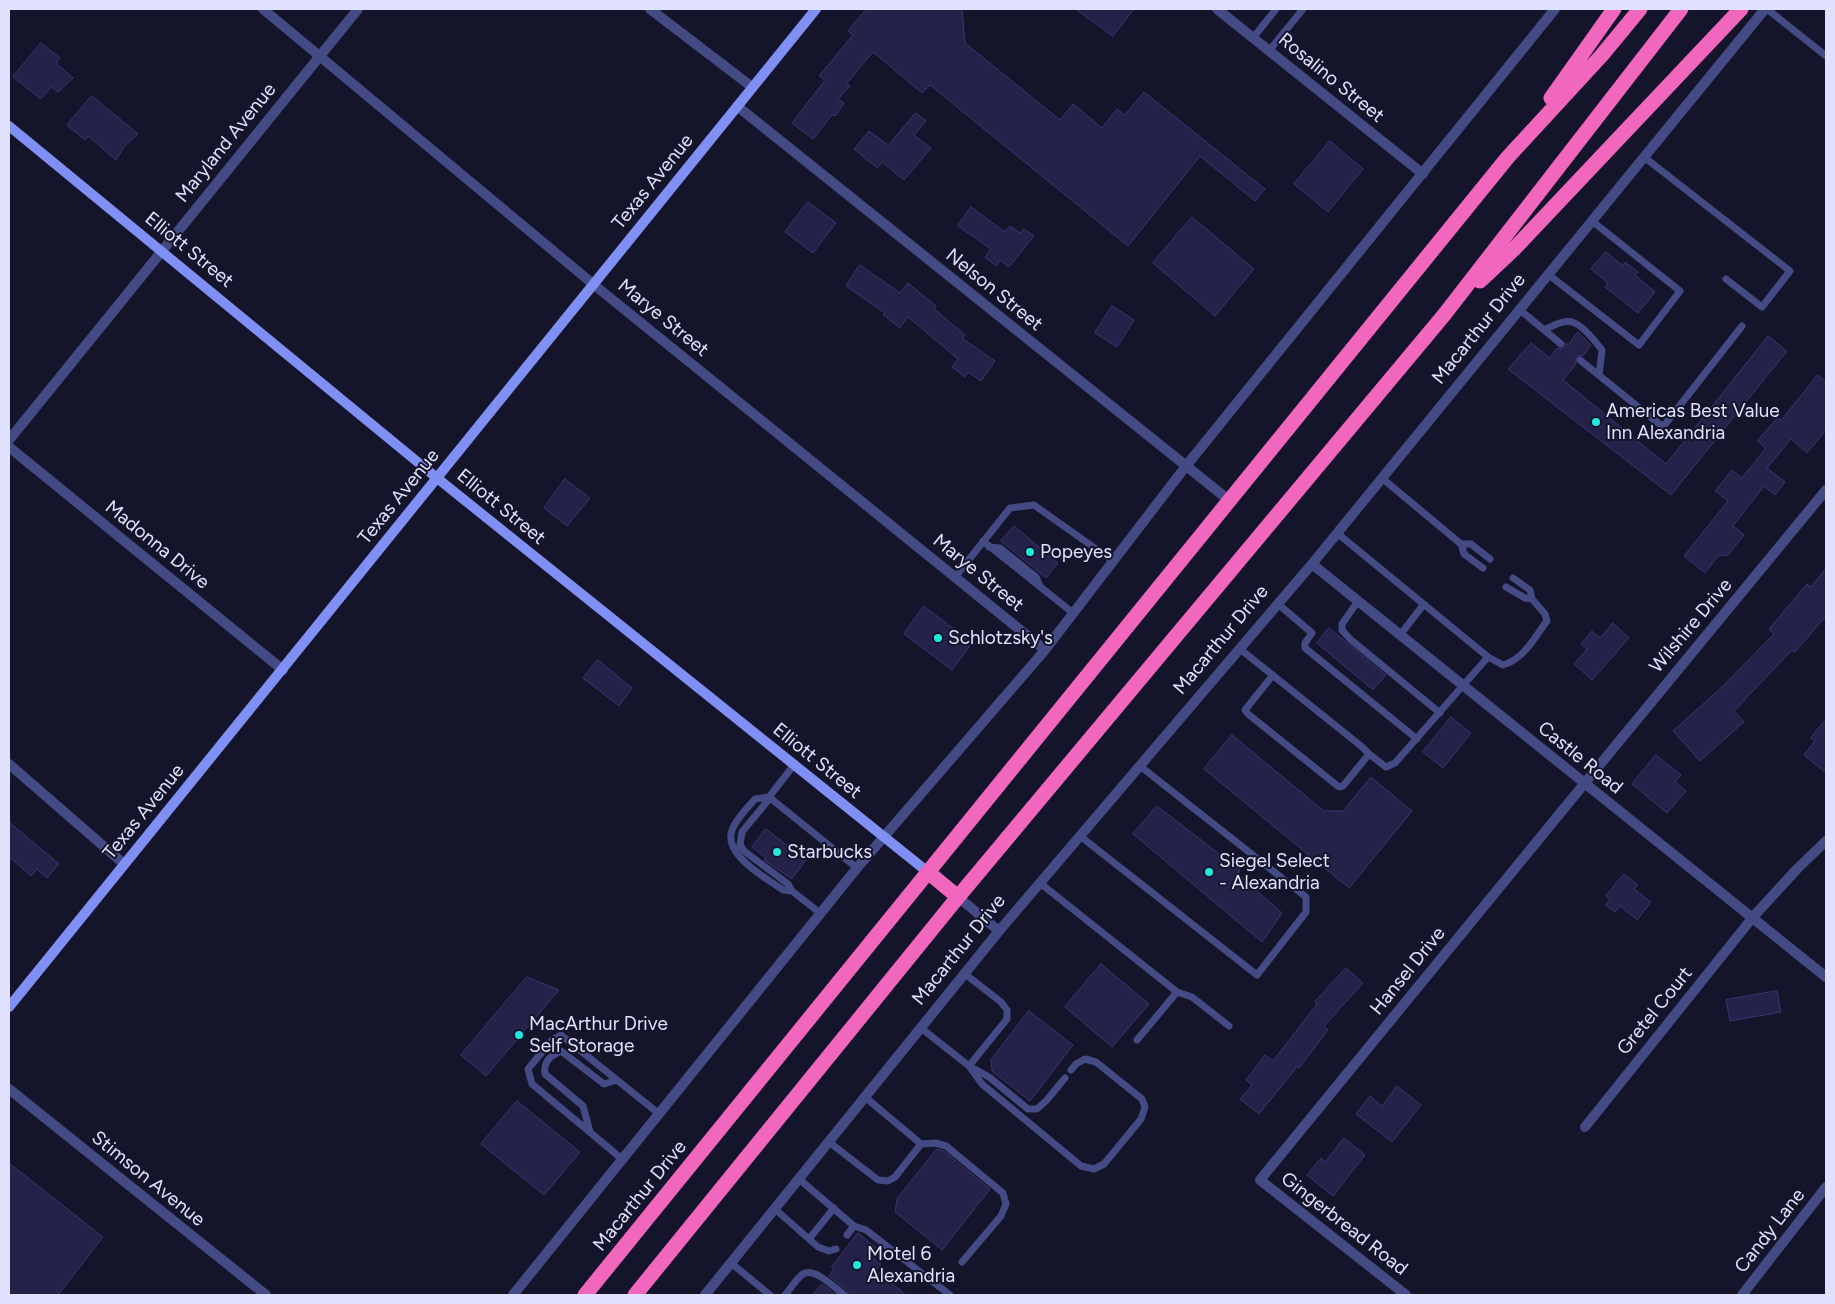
<!DOCTYPE html>
<style>
body{margin:0}
#map{position:relative;width:1835px;height:1304px;overflow:hidden;background:#14142a;font-family:Figtree,sans-serif}
canvas{display:block}
.frame{position:absolute;inset:0;border:10px solid #e0e1fc;pointer-events:none}
</style>
<div id="map">
<canvas width="1835" height="1304"></canvas>
<div class="frame"></div>
</div>
<script>
const context = document.querySelector('canvas').getContext('2d');
context.lineJoin = 'round';
function fillPath(path, color) { context.fillStyle = color; context.fill(path, 'evenodd'); }
function trace(path, color, width, dash) { context.strokeStyle = color; context.lineWidth = width; context.lineCap = dash ? 'butt' : 'round'; context.setLineDash(dash || []); context.stroke(path); }
function label(font, color, halo, rows, align = 'center') {
  context.font = font + ' Figtree,sans-serif'; context.lineWidth = 4; context.setLineDash([]); context.textBaseline = 'middle'; context.strokeStyle = halo; context.fillStyle = color; for (const [text, x, y, turn = 0] of rows) {
    context.save(); context.translate(x, y); context.rotate((+turn || 0) * Math.PI / 180); context.textAlign = isNaN(turn) ? turn : align; if (halo) context.strokeText(text, 0, 0); context.fillText(text, 0, 0); context.restore();
  }
}
const building = new Path2D(`
 M867 9H962L965 43 1060 120 1073 104 1102 128 1117 109 1125 115 1144 92 1265 189 1255 201 1200 156 1128 246 930 85 922 93 873 52 847 83 850 86 838 99 844 103 835 116 832 115 813 139 792 123 825 80 819 76 853 35 848 31Z
 M1076 9H1134L1113 36Z
 M41 43 60 58 56 63 73 78 58 92 51 87 41 99 13 77Z
 M92 96 138 134 124 147 116 160 88 136 85 140 67 125Z
 M916 113 926 121 914 135 931 148 904 180 882 162 877 168 854 149 869 131 888 145Z
 M1330 141 1363 169 1328 212 1294 184Z
 M808 202 836 223 813 253 785 232Z
 M971 207 1005 232 1010 226 1020 233 1024 229 1034 236 1009 267 1000 260 996 266 985 257 991 249 958 226Z
 M1192 217 1254 269 1215 316 1153 263Z
 M1606 252 1623 266 1625 262 1638 272 1635 275 1655 292 1638 313 1605 287 1608 283 1591 269Z
 M860 265 900 293 908 283 936 306 934 309 965 335 962 338 995 361 981 381 968 372 965 377 952 367 958 359 908 317 900 328 883 315 885 313 846 286Z
 M1112 306 1134 320 1117 347 1095 333Z
 M1578 332 1591 345 1583 356 1579 355 1576 357V364L1563 380 1666 464 1768 336 1787 351 1671 495 1508 369 1531 343 1550 358 1557 348 1562 349 1565 347 1566 343 1568 345Z
 M1818 375 1826 382V430L1807 453 1791 439 1767 468 1785 482 1775 495 1764 486 1733 526 1744 535 1728 555 1718 556 1705 573 1684 556 1728 501 1715 491 1732 470 1742 478 1766 448 1757 441 1778 417 1781 420Z
 M565 479 590 498 567 526 544 508Z
 M1014 526 1058 563 1046 578 1001 541Z
 M1826 569V616L1795 652 1792 650 1734 711 1744 722 1700 761 1673 731 1722 687 1774 634 1769 629 1807 584 1810 587Z
 M924 606 972 643 952 670 904 634Z
 M1613 623 1629 638 1592 680 1574 664 1587 649 1581 644 1592 631 1600 638Z
 M1329 628 1386 675 1373 690 1317 643Z
 M598 660 632 688 619 706 583 678Z
 M1451 717 1471 733 1443 768 1423 752Z
 M1826 719V773L1804 755 1815 741 1811 738Z
 M1232 735 1324 811H1343L1371 777 1412 811 1349 888 1204 769Z
 M1656 755 1681 775 1675 782 1686 791 1667 813 1632 784Z
 M1157 806 1240 870 1238 874 1282 913 1262 942 1133 834Z
 M9 822 59 864 47 878 37 869 31 876 9 857Z
 M766 829 806 860 792 879 764 860 766 858 752 847Z
 M1624 874 1638 885 1634 889 1651 902 1637 920 1620 906 1615 912 1605 905 1610 899 1606 896Z
 M1101 964 1149 1004 1112 1047 1065 1007Z
 M1346 968 1363 983 1324 1026 1328 1030 1299 1068 1297 1067 1259 1114 1240 1099 1252 1085 1246 1080 1265 1055 1273 1061 1317 1004 1315 1002Z
 M527 977 559 990 486 1076 461 1055Z
 M1777 991 1781 1012 1730 1021 1726 1000Z
 M1029 1011 1073 1045 1030 1101 992 1071 991 1060Z
 M1397 1086 1421 1105 1392 1142 1356 1114 1370 1096 1382 1106Z
 M517 1101 580 1152 544 1195 481 1144Z
 M1344 1138 1365 1155 1333 1196 1307 1175 1321 1158 1325 1162Z
 M937 1149 944 1151 990 1189 942 1250 895 1212 897 1199Z
 M9 1163 103 1237 58 1295H9Z
 M858 1233 881 1252 874 1260 881 1264 876 1270 906 1295H849L847 1291 829 1276 834 1268 832 1267Z
 M822 1284 827 1288 836 1295H813Z`);
const lane = new Path2D(`
 M1767 9 1826 56
 M1253 38 1276 9
 M1269 51 1303 9
 M1644 157 1790 271 1762 307 1726 279
 M1549 275 1639 345 1680 291 1592 221
 M1520 310 1561 344
 M1544 330C1552 326 1562 320 1572 322 1582 325 1596 342 1602 350L1599 375
 M1580 360 1663 427 1742 326
 M1383 479 1461 544H1471L1490 559
 M1337 533 1488 657 1395 763 1386 767 1369 754
 M983 541 1073 613
 M1461 544 1464 554 1483 568
 M989 547 1000 548 1036 577 1040 586
 M955 577 1010 508 1034 505 1113 561
 M1506 587 1525 598 1532 599
 M1358 601 1342 624V630L1350 639 1440 713
 M1278 604 1312 633 1305 643V648L1417 739
 M1400 635 1424 604
 M1240 649 1361 746 1369 754 1343 786 1339 787 1248 714 1245 710 1273 675
 M1488 657 1503 665C1524 659 1534 638 1547 621L1545 614 1532 599 1530 590 1513 578
 M794 765 769 797 857 868
 M769 797 755 799C747 808 736 819 732 830 723 855 766 878 783 890L792 891 820 913
 M770 798 742 832 740 845 744 851 788 884 792 891
 M1080 836 1257 975 1306 912V897L1140 766
 M1040 883 1177 992 1192 997 1229 1026
 M965 974 1001 1002 1007 1010V1019L969 1066 989 1077 1028 1109H1037L1046 1101 1065 1078
 M921 1028 969 1066 982 1084 1081 1166 1094 1169 1104 1164 1141 1119 1145 1107 1142 1099 1096 1062 1085 1059 1076 1064 1071 1070
 M1137 1040 1177 992
 M590 1132 583 1106 545 1074C543 1062 550 1056 561 1051L604 1084 617 1080
 M829 1142 878 1180 888 1181 895 1177 921 1144 865 1097
 M921 1144 935 1143 946 1146 1003 1193 1006 1204 1001 1216 962 1262
 M622 1159 532 1084 528 1069 552 1040 561 1035 658 1113
 M799 1179 854 1226 847 1235
 M775 1209 818 1247 829 1251 836 1249
 M854 1226 866 1230 950 1295
 M809 1239 834 1208
 M731 1263 770 1295
 M785 1295C790 1289 797 1278 803 1274 815 1267 835 1288 844 1295`);
const street = new Path2D(`
 M263 9 593 284 1045 650
 M650 9 752 87
 M1217 9 1423 174
 M737 106 1230 501
 M9 440 358 9
 M9 447 283 670
 M1312 564 1826 977
 M9 764 124 864
 M958 897 999 931
 M9 1089 266 1295
 M1585 1127 1753 917 1797 869 1826 841
 M513 1295 857 868 1045 650 1186 466 1555 9
 M705 1295 999 931 1312 564 1765 9
 M1406 1295 1260 1180 1584 784 1826 490
 M1742 1295 1826 1187`);
const secondary = new Path2D(`
 M9 126 437 478 929 873
 M9 1007 816 9`);
const highway = new Path2D(`
 M1551 98 1614 9
 M1480 281 1514 249 1741 9
 M929 873 958 897
 M585 1295 1508 157 1602 55 1640 9
 M635 1295 958 897 1444 315 1681 9`);
const markers = [
 [1596,422,5,"#1fe9df"],
 [1030,552,5,"#1fe9df"],
 [938,638,5,"#1fe9df"],
 [777,852,5,"#1fe9df"],
 [1209,872,5,"#1fe9df"],
 [519,1035,5,"#1fe9df"],
 [857,1265,5,"#1fe9df"]
];
const streetNames = [
 ["Rosalino Street",1331,78,39],
 ["Maryland Avenue",226,143,-51],
 ["Texas Avenue",653,182,-51],
 ["Elliott Street",189,250,39],
 ["Nelson Street",994,290,39],
 ["Marye Street",663,318,39],
 ["Macarthur Drive",1479,329,-51],
 ["Texas Avenue",399,497,-51],
 ["Elliott Street",501,507,39],
 ["Madonna Drive",157,545,39],
 ["Marye Street",978,573,39],
 ["Wilshire Drive",1691,626,-50],
 ["Macarthur Drive",1221,640,-50],
 ["Castle Road",1580,758,39],
 ["Elliott Street",817,761,39],
 ["Texas Avenue",144,812,-51],
 ["Macarthur Drive",959,950,-51],
 ["Hansel Drive",1408,971,-51],
 ["Gretel Court",1655,1011,-51],
 ["Stimson Avenue",148,1179,39],
 ["Macarthur Drive",640,1196,-51],
 ["Gingerbread Road",1344,1224,38],
 ["Candy Lane",1770,1231,-52]
];
const poiNames = [
 ["Americas Best Value",1606,411],
 ["Inn Alexandria",1606,433],
 ["Popeyes",1040,552],
 ["Schlotzsky's",948,638],
 ["Starbucks",787,852],
 ["Siegel Select",1219,861],
 ["- Alexandria",1219,883],
 ["MacArthur Drive",529,1024],
 ["Self Storage",529,1046],
 ["Motel 6",867,1254],
 ["Alexandria",867,1276]
];
fillPath(building, '#242249');
trace(building, '#393673', 1);
trace(lane, '#444b84', 7);
trace(street, '#444b84', 10);
trace(secondary, '#808ff3', 10);
trace(highway, '#f067bd', 15);
for (const [x, y, r, color] of markers) { const dot = new Path2D(); dot.arc(x, y, r, 0, 2 * Math.PI); context.fillStyle = color; context.fill(dot); trace(dot, '#14142a', 2); }
label('19px', '#e0e1fc', '#14142a', streetNames);
label('19px', '#e0e1fc', '#14142a', poiNames, 'left');
</script>
